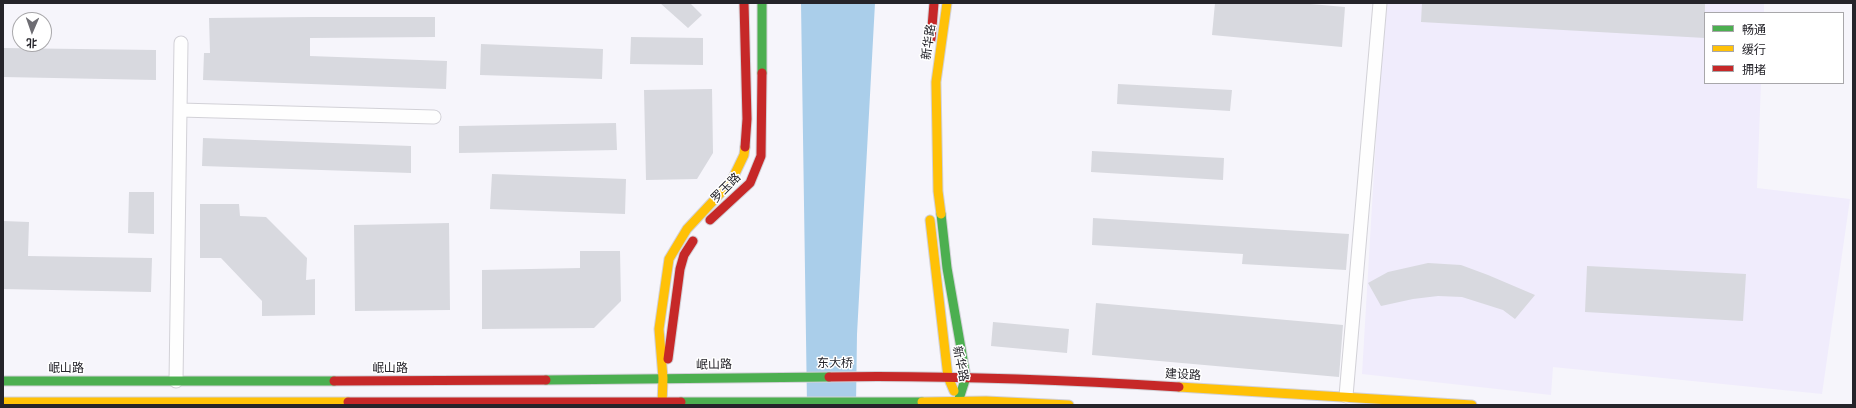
<!DOCTYPE html>
<meta charset="utf-8">
<style>
body{margin:0}
#map{position:relative;width:1856px;height:408px;overflow:hidden;background:#f6f5fb;font-family:"PT Serif","Noto Sans SC",serif}
canvas{display:block}
.frame{position:absolute;inset:0;border:4px solid #25242a;pointer-events:none}
.legend{position:absolute;left:1704px;top:12px;width:140px;height:72px;box-sizing:border-box;background:#fff;border:1px solid #a8a7aa;margin:0;padding:5px 7px;list-style:none;font-size:12px;color:#25242a}
.legend li{display:flex;align-items:center;gap:8px;height:20px}
.legend b{width:20px;border:1px solid #a8a7aa}
.north{position:absolute;left:12px;top:12px;width:40px;height:40px;box-sizing:border-box;background:#fff;border:1px solid #a8a7aa;border-radius:50%;rotate:182deg;font-size:11px;font-weight:700;line-height:16px;text-align:center;color:#25242a}
.north::after{content:'';display:block;margin:auto;width:14px;height:18px;background:#6e6d73;clip-path:polygon(50% 0,100% 100%,50% 72%,0 100%)}
</style>
<div id="map">
<canvas width="1856" height="408"></canvas>
<div class="frame"></div>
<ul class="legend">
<li><b style="height:5px;background:#4caf50"></b>畅通</li>
<li><b style="height:5px;background:#ffc107"></b>缓行</li>
<li><b style="height:5px;background:#c62828"></b>拥堵</li>
</ul>
<div class="north">北</div>
</div>
<script>
const context = document.querySelector('canvas').getContext('2d');
context.lineJoin = 'round';
function fillPath(path, color) { context.fillStyle = color; context.fill(path, 'evenodd'); }
function trace(path, color, width, dash) { context.strokeStyle = color; context.lineWidth = width; context.lineCap = dash ? 'butt' : 'round'; context.setLineDash(dash || []); context.stroke(path); }
function label(font, color, halo, rows, align = 'center') {
  context.font = font + ' "PT Serif","Noto Sans SC",serif'; context.lineWidth = 3; context.setLineDash([]); context.textBaseline = 'middle'; context.strokeStyle = halo; context.fillStyle = color; for (const [text, x, y, turn = 0] of rows) {
    context.save(); context.translate(x, y); context.rotate((+turn || 0) * Math.PI / 180); context.textAlign = isNaN(turn) ? turn : align; if (halo) context.strokeText(text, 0, 0); context.fillText(text, 0, 0); context.restore();
  }
}
const built = new Path2D(`
 M1384 3H1764V13H1705V83H1761L1757 188 1850 199 1822 394 1553 367 1551 395 1362 374Z`);
const water = new Path2D(`
 M801 3H875L857 334 856 405H807Z`);
const building = new Path2D(`
 M660 3H690L702 15 688 28Z
 M1215 3H1299L1345 7 1342 47 1212 35Z
 M1422 3H1705V38L1421 22Z
 M313 17H435V37L310 38V56L447 61 446 89 203 80 204 53H210L209 18Z
 M631 37 703 38V65L630 64Z
 M481 44 603 49 602 79 480 75Z
 M3 48 156 50V80L3 77Z
 M1118 84 1232 90 1230 111 1117 104Z
 M712 89 713 153 697 179 646 180 644 90Z
 M616 123 617 150 459 153V126Z
 M203 138 411 146V173L202 166Z
 M1092 151 1224 158 1223 180 1091 172Z
 M492 174 626 179 625 214 490 209Z
 M129 192H154V234L128 233Z
 M200 204H239L240 216 266 217 307 258 306 280 315 279V315L262 316V301L221 258H200Z
 M1093 218 1349 234 1346 270 1242 264 1243 254 1092 245Z
 M3 221 29 222 28 256 152 258 151 292 3 289Z
 M449 223 450 310 355 311 354 225Z
 M580 251H620L621 301 594 328 482 329V270L580 268Z
 M1428 263 1461 265 1488 275 1535 295 1515 319 1503 310 1462 297 1438 296 1413 299 1381 306 1368 283 1388 272Z
 M1587 266 1746 274 1743 321 1585 312Z
 M1096 303 1343 325 1339 377 1092 355Z
 M993 322 1069 329 1067 353 991 346Z`);
const street = new Path2D(`
 M180 110 434 117
 M176 381 181 43
 M1346 396 1380 3`);
const fast = new Path2D(`
 M762 73V3
 M941 214 947 268 966 377 957 405
 M546 380 829 377
 M3 381H334
 M681 402H922`);
const slow = new Path2D(`
 M941 214 938 191 936 82 947 3
 M930 220 948 377 954 391
 M1179 387 1472 405
 M3 402H348
 M922 402 986 401 1069 405
 M662 405 663 378 659 329 669 259 687 229 731 182 744 155 745 147`);
const jam = new Path2D(`
 M744 3 747 119 745 147
 M931 39 934 3
 M710 220 750 183 761 156 762 73
 M668 359 680 269 684 255 693 241
 M829 377C946 375 1062 380 1179 387
 M334 381 546 380
 M348 402H681`);
const streetNames = [
 ["新华路",929,42,-82],
 ["罗玉路",726,188,-45],
 ["东大桥",835,364],
 ["新华路",960,364,78],
 ["岷山路",714,365,-1],
 ["岷山路",66,369],
 ["岷山路",390,369],
 ["建设路",1183,375,3]
];
fillPath(built, '#f0ecfc');
fillPath(water, '#aaceea');
fillPath(building, '#d8d9df');
trace(street, '#d2d1d7', 15);
trace(fast, '#d2d1d7', 11);
trace(slow, '#d2d1d7', 11);
trace(jam, '#d2d1d7', 11);
trace(street, '#fefefe', 13);
trace(fast, '#4caf50', 9);
trace(slow, '#ffc107', 9);
trace(jam, '#c62828', 9);
label('12px', '#25242a', '#fff', streetNames);
</script>
